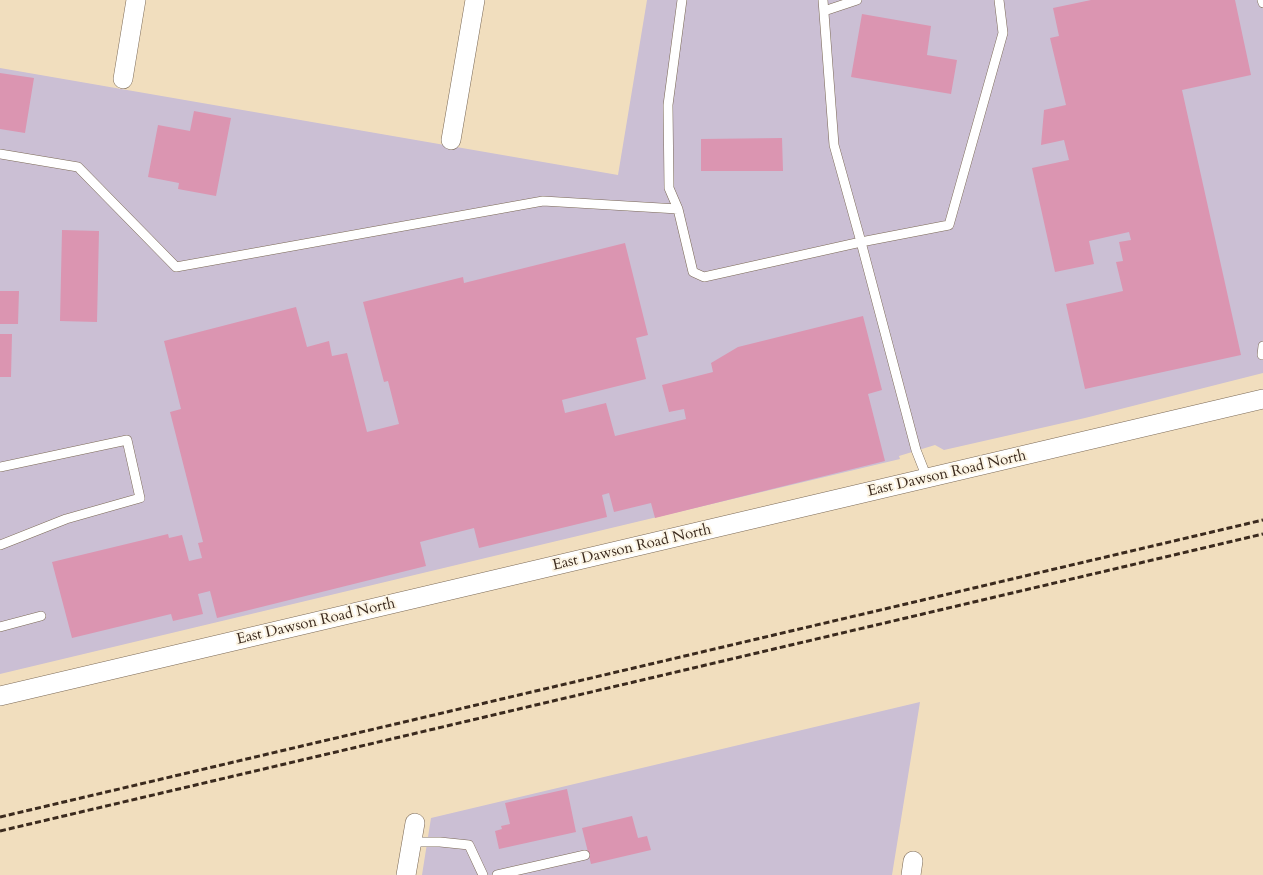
<!DOCTYPE html>
<style>
body{margin:0}
canvas{display:block;background:#f1debe}
</style>
<canvas width="1263" height="875"></canvas>
<script>
const context = document.querySelector('canvas').getContext('2d');
context.lineJoin = 'round';
function fillPath(path, color) { context.fillStyle = color; context.fill(path, 'evenodd'); }
function trace(path, color, width, dash) { context.strokeStyle = color; context.lineWidth = width; context.lineCap = dash ? 'butt' : 'round'; context.setLineDash(dash || []); context.stroke(path); }
function label(font, color, halo, rows, align = 'center') {
  context.font = font + ' Cardo,serif'; context.lineWidth = 4; context.setLineDash([]); context.textBaseline = 'middle'; context.strokeStyle = halo; context.fillStyle = color; for (const [text, x, y, turn = 0] of rows) {
    context.save(); context.translate(x, y); context.rotate((+turn || 0) * Math.PI / 180); context.textAlign = isNaN(turn) ? turn : align; if (halo) context.strokeText(text, 0, 0); context.fillText(text, 0, 0); context.restore();
  }
}
const industrial = new Path2D(`
 M647 0H1263V373L1085 418 944 450 935 445 899 456 900 459 0 674V68L618 175Z
 M920 702 892 875H422L431 818Z`);
const building = new Path2D(`
 M1091 0H1235L1251 75 1182 90 1241 355 1085 389 1066 304 1123 291 1116 262 1123 261 1119 242 1131 240 1129 232 1089 241 1094 264 1055 272 1032 168 1069 160 1064 140 1041 145 1044 110 1066 105 1050 38 1059 36 1053 8Z
 M862 14 931 26 927 55 957 60 951 94 851 77Z
 M0 73 34 78 25 133 0 129Z
 M194 111 231 118 216 196 178 189 179 183 148 177 158 125 190 131Z
 M782 138 783 171H701V139Z
 M62 230 99 231 97 322 60 321Z
 M625 243 648 335 636 338 646 379 562 400 565 413 606 403 615 436 686 419 684 409 669 412 662 385 713 372 711 363 738 347 863 316 882 390 868 394 885 461 655 518 651 503 614 512 609 493 602 495 607 517 479 548 474 528 420 542 426 566 217 618 210 591 198 594 203 614 173 621 171 614 72 638 52 562 168 534 169 538 182 535 189 561 202 558 198 543 203 542 170 412 181 409 164 341 296 307 307 347 329 341 332 356 347 353 367 432 399 424 388 381 384 382 363 302 463 277 464 283Z
 M0 291H19L18 324H0Z
 M0 334H12L11 377H0Z
 M567 789 576 832 499 849 495 831 502 829 501 826 510 824 505 803Z
 M632 816 638 838 647 836 651 850 591 864 582 828Z`);
const lane = new Path2D(`
 M682 0 668 105 669 188 678 209 693 272 704 277 861 242 949 225 1003 33 999 0
 M823 0 834 145 861 242 916 450 927 478
 M1262 0 1263 3
 M824 11 857 0
 M0 154 78 167 176 267 543 201 678 209
 M1262 355 1263 346
 M0 467 127 440 140 498 66 519 0 545
 M0 627 41 616
 M412 842H440L469 845 483 875
 M497 875 585 855`);
const street = new Path2D(`
 M123 79 136 0
 M451 140 475 0
 M0 696 1263 399
 M406 875 415 823
 M911 875 913 861`);
const rail = new Path2D(`
 M0 817 1263 520
 M0 831 1263 534`);
const streetNames = [
 ["East Dawson Road North",947,474,-13],
 ["East Dawson Road North",632,548,-13],
 ["East Dawson Road North",316,622,-13]
];
fillPath(industrial, '#cbbfd4');
fillPath(building, '#db95b1');
trace(lane, '#7b6956', 10);
trace(street, '#7b6956', 20);
trace(lane, '#fff', 9);
trace(street, '#fff', 19);
trace(rail, '#3b2a1e', 3, [6, 3]);
label('15px', '#3b2a1e', '#fcf5e5', streetNames);
</script>
